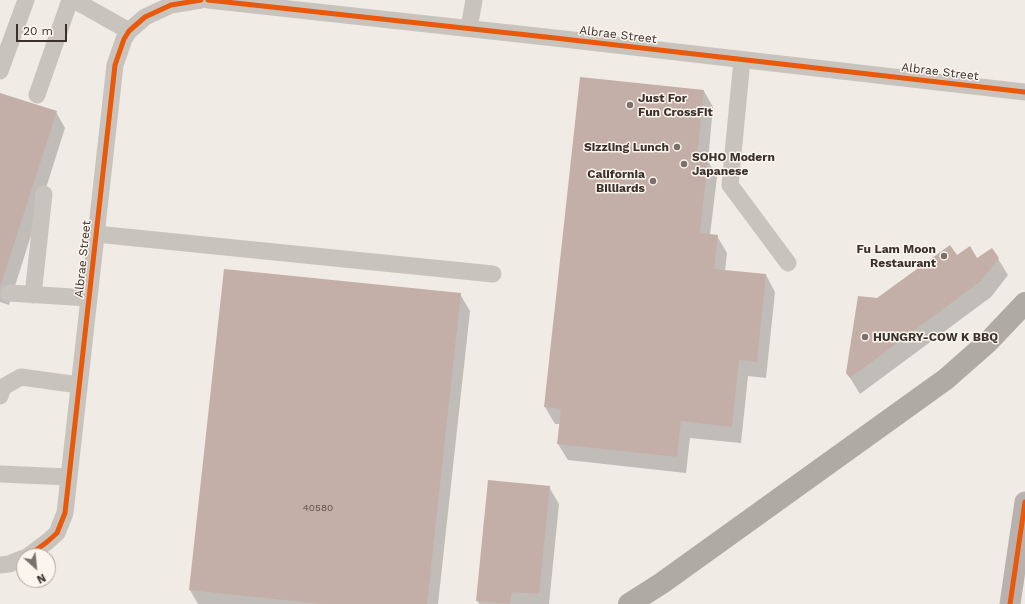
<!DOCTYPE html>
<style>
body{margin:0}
#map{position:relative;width:1025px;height:604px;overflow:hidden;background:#f0ebe5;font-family:"Work Sans",sans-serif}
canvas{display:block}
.north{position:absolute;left:16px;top:548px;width:40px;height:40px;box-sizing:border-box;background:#fbf5ee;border:1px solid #aea6a0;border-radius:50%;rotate:153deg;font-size:11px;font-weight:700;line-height:16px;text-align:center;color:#3b302b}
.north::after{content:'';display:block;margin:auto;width:14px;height:18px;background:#7a716c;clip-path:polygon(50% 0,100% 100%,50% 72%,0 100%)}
.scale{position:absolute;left:16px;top:24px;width:51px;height:18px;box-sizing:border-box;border:2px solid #3b302b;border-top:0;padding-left:5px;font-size:12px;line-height:14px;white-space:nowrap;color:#3b302b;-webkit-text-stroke:3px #fbf5ee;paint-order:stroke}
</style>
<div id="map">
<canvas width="1025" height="604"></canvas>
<div class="north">N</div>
<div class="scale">20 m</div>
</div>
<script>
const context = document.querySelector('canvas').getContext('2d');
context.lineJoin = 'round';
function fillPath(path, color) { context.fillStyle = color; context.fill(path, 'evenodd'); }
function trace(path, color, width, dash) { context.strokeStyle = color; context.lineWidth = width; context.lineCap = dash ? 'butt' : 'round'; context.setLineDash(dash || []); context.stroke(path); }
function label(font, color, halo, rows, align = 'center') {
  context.font = font + ' "Work Sans",sans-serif'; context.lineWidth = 3; context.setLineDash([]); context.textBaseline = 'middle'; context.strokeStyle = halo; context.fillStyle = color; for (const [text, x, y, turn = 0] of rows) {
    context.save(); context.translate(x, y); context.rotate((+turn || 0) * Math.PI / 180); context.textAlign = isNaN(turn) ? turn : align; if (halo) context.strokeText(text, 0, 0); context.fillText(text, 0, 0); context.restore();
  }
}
const shadow = new Path2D(`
 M581 78 704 91 713 107 708 161 717 177 710 235 717 236 727 253 725 271 766 275 775 292 766 378 748 376 741 443 690 438 686 473 568 460 558 444 560 424H555L545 407Z
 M0 94 56 112 65 128 9 305 0 302Z
 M992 249 1008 275 991 297 860 394 847 373 878 299 957 257 977 259Z
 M460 294 470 311 438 604H198L190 590Z
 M549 487 559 504 549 604H479L477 600Z`);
const building = new Path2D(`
 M580 77 704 90 697 158 708 159 700 233 718 235 714 269 766 274 757 362 739 360 732 427 681 421 677 457 557 444 561 409 544 407Z
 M0 93 57 111 0 287Z
 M950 245 957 255 970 246 977 258 992 248 999 258 981 281 850 378 846 373 858 296 877 298Z
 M224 269 461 293 427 604H321L189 590Z
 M488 480 550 486 539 594 512 592 510 604 476 601Z`);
const minor = new Path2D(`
 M74 0 129 31
 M208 0 555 38 1025 92
 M469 28 474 0
 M742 60 730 185 788 263
 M0 71 26 0
 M37 95 70 0
 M96 234 493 274
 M9 293 89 298
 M33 295 44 194
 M0 396 3 387 21 377 79 385
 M0 474 69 477
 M28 556 47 542 57 533 65 513 115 65 124 39 129 31 145 17 171 5 201 0
 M0 565 9 564 24 558`);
const major = new Path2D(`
 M1010 604 1025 502`);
const highway = new Path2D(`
 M629 604 662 583 946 379 988 342 1025 303`);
const cycleway = new Path2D(`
 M208 0 555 38 1025 92
 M28 556 47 542 57 533 65 513 115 65 124 39 129 31 145 17 171 5 201 0
 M1010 604 1025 502`);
const markers = [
 [630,105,4,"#7a716c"],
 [677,147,4,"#7a716c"],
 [684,164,4,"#7a716c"],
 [653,181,4,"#7a716c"],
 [944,256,4,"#7a716c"],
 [865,337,4,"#7a716c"]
];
const numberNames = [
 ["40580",318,508]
];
const streetNames = [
 ["Albrae Street",618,35,7],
 ["Albrae Street",940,72,7],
 ["Albrae Street",83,259,-84]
];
const poiNames = [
 ["Just For",638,98],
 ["Fun CrossFit",638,112],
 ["Sizzling Lunch",669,147,"right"],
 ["SOHO Modern",692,157],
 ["Japanese",692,171],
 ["California",645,174,"right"],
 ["Billiards",645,188,"right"],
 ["Fu Lam Moon",936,249,"right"],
 ["Restaurant",936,263,"right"],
 ["HUNGRY-COW K BBQ",873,337]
];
fillPath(shadow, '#0003');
fillPath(building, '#c3afa7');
trace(minor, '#c9c3be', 17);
trace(major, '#b8b1ad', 21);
trace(highway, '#afaaa4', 22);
trace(cycleway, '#e8590c', 5);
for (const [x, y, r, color] of markers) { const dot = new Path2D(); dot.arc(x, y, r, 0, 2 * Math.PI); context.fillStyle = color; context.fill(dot); trace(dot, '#fbf5ee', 1.5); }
label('10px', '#5d504a', null, numberNames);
label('12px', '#3b302b', '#fbf5ee', streetNames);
label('bold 12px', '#3b302b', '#fbf5ee', poiNames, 'left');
</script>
